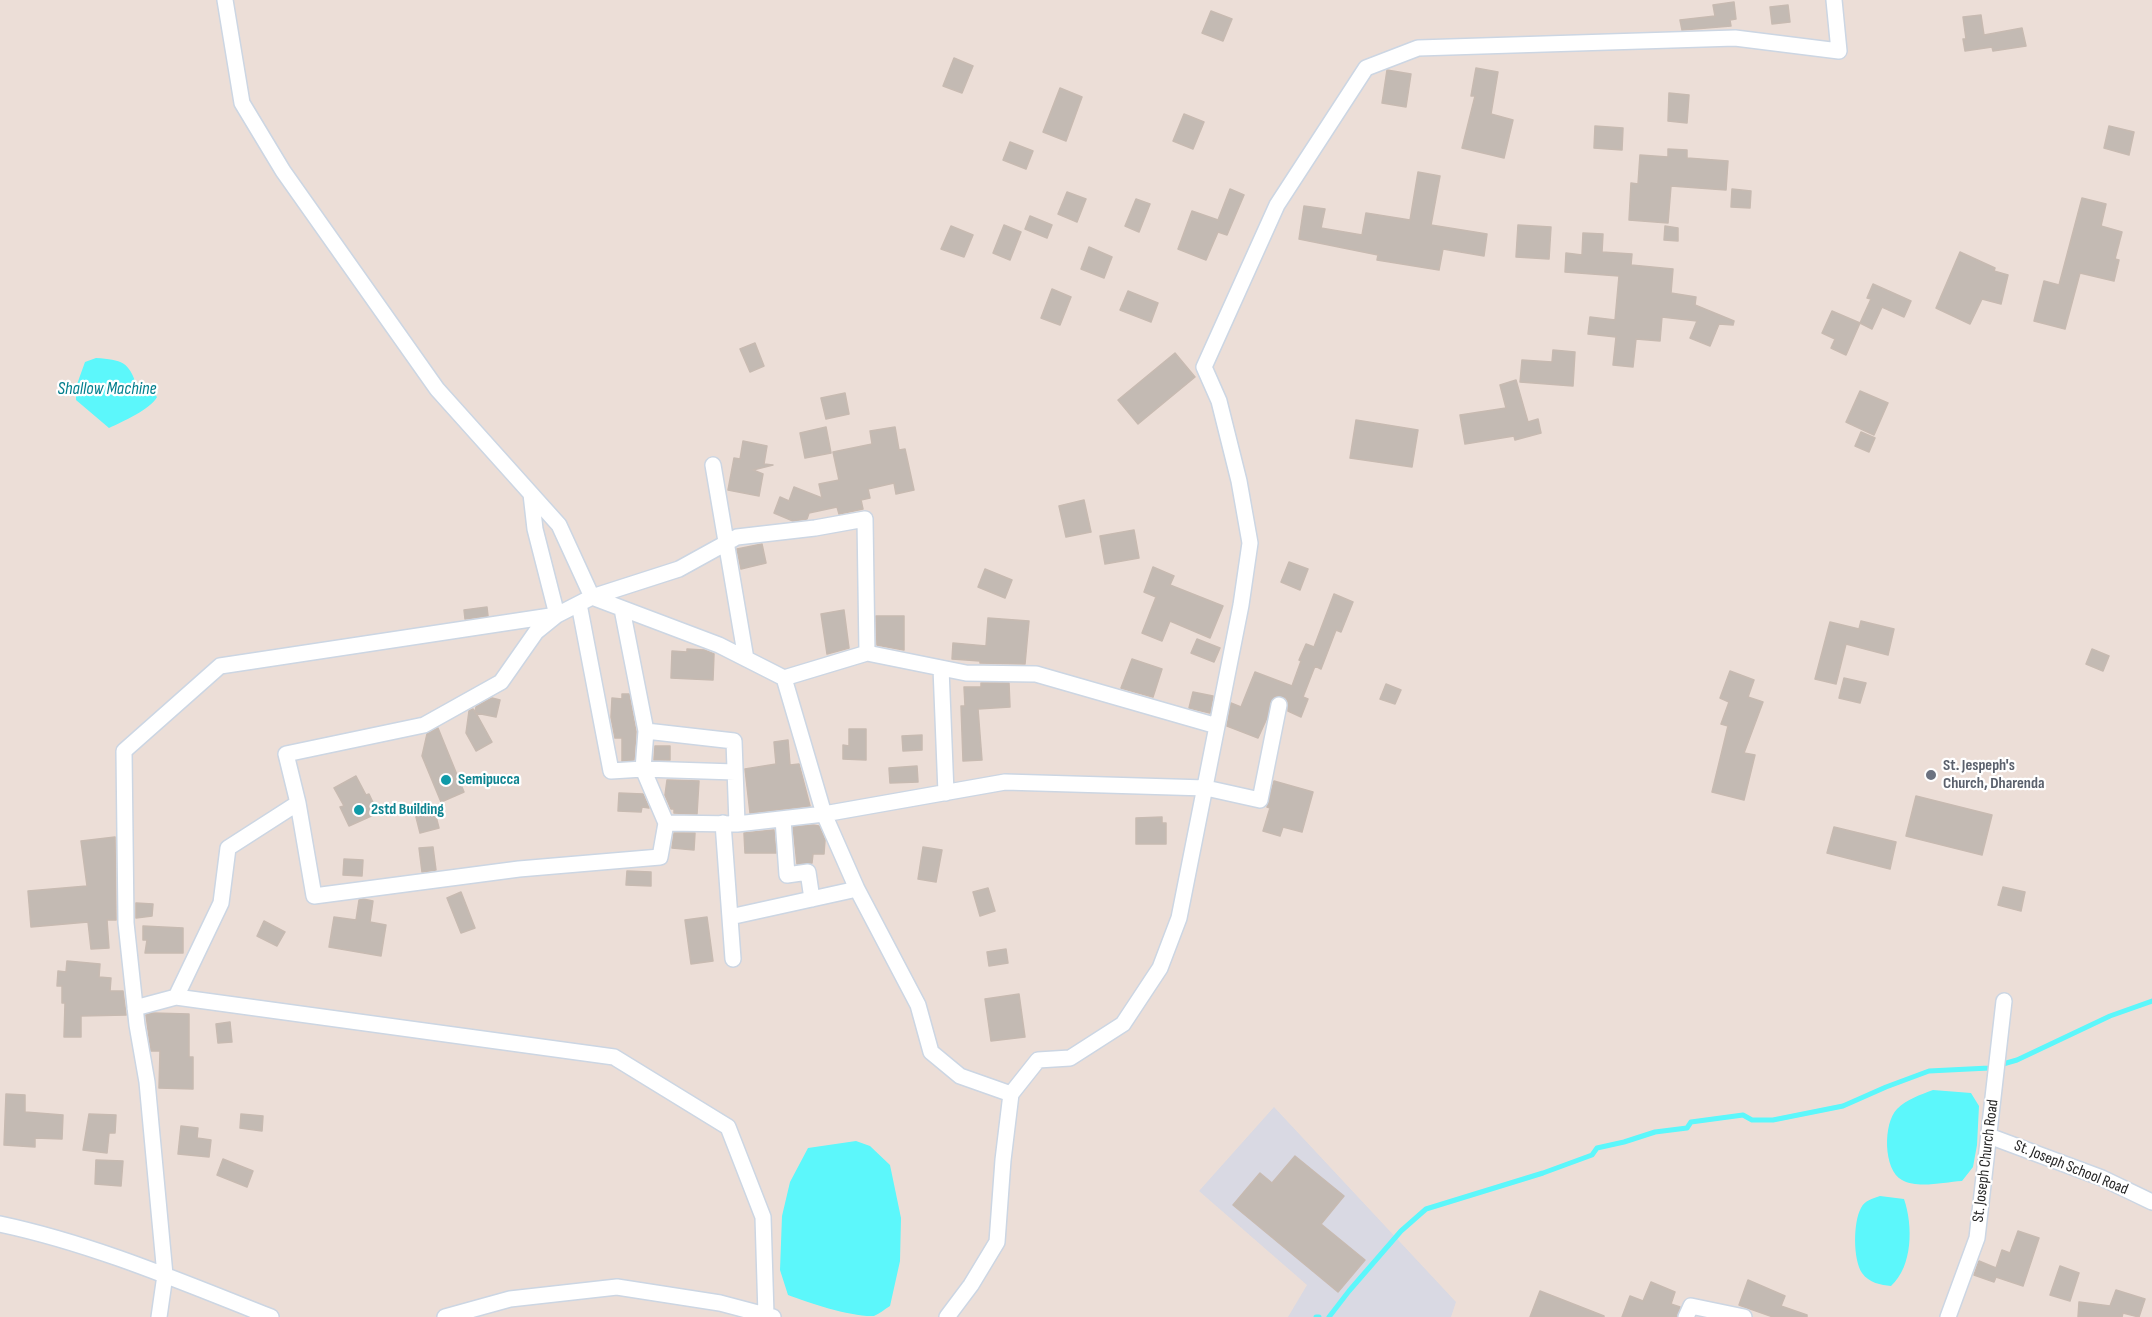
<!DOCTYPE html>
<style>
body{margin:0}
canvas{display:block;background:#ecded7}
</style>
<canvas width="2152" height="1317"></canvas>
<script>
const context = document.querySelector('canvas').getContext('2d');
context.lineJoin = 'round';
function fillPath(path, color) { context.fillStyle = color; context.fill(path, 'evenodd'); }
function trace(path, color, width, dash) { context.strokeStyle = color; context.lineWidth = width; context.lineCap = dash ? 'butt' : 'round'; context.setLineDash(dash || []); context.stroke(path); }
function label(font, color, halo, rows, align = 'center') {
  context.font = font + ' "Sofia Sans Condensed",sans-serif'; context.lineWidth = 4.5; context.setLineDash([]); context.textBaseline = 'middle'; context.strokeStyle = halo; context.fillStyle = color; for (const [text, x, y, turn = 0] of rows) {
    context.save(); context.translate(x, y); context.rotate((+turn || 0) * Math.PI / 180); context.textAlign = isNaN(turn) ? turn : align; if (halo) context.strokeText(text, 0, 0); context.fillText(text, 0, 0); context.restore();
  }
}
const industrial = new Path2D(`
 M1274 1107 1456 1302 1451 1317H1288L1307 1285 1199 1191Z`);
const water = new Path2D(`
 M96 358C122 360 129 361 137 387L152 391 157 397C151 409 122 422 109 428L76 400V387L85 362Z
 M1933 1090 1971 1093 1979 1106 1977 1145 1973 1167 1962 1181C1944 1182 1918 1189 1902 1180 1883 1170 1883 1123 1897 1109 1907 1099 1920 1095 1933 1090Z
 M856 1141 870 1146 890 1165 901 1218 900 1261 890 1306C885 1309 879 1314 874 1316 851 1317 809 1303 788 1295L780 1270 782 1216 790 1182 808 1148Z
 M1880 1196 1904 1199C1913 1225 1913 1266 1891 1286 1881 1285 1869 1283 1862 1273 1853 1260 1853 1222 1861 1208 1865 1200 1872 1199 1880 1196Z`);
const stream = new Path2D(`
 M1316 1317H1319
 M1329 1317 1349 1291 1401 1231 1426 1209 1543 1173 1592 1155 1597 1148 1624 1142 1655 1132 1687 1128 1691 1122 1743 1115 1752 1120H1773L1843 1106 1886 1087 1929 1071 1989 1068 2017 1060 2110 1016 2152 1001`);
const building = new Path2D(`
 M1734 2 1736 19 1730 20 1731 26 1682 30 1680 20 1715 16 1713 5Z
 M1788 5 1790 22 1772 24 1770 7Z
 M1211 11 1232 19 1223 41 1202 33Z
 M1981 15 1984 35 2022 28 2026 46 1993 51 1992 47 1965 51 1963 39H1966L1963 17Z
 M954 58 973 66 962 93 943 86Z
 M1476 68 1498 72 1491 114 1513 120 1504 158 1462 148 1475 96H1471Z
 M1387 70 1411 74 1406 107 1382 103Z
 M1060 88 1082 97 1066 141 1043 132Z
 M1669 93 1689 95 1687 123 1668 121Z
 M1184 114 1204 122 1193 149 1173 141Z
 M1595 126 1623 128 1622 150 1594 148Z
 M2109 126 2134 132 2129 155 2104 148Z
 M1010 142 1033 151 1026 169 1003 160Z
 M1668 149 1687 150V158L1728 161 1726 190 1671 186 1668 223 1629 220 1631 183 1638 184 1640 155 1668 157Z
 M1418 172 1440 176 1431 225 1487 234 1484 256 1443 249 1439 270 1377 260 1378 255 1299 239 1304 206 1325 209 1321 228 1362 235 1366 213 1410 220Z
 M1230 189 1244 195 1227 235 1218 232 1206 260 1178 249 1192 211 1218 220Z
 M1732 189 1751 191 1750 208 1731 207Z
 M1067 192 1086 199 1077 222 1058 214Z
 M2082 198 2106 204 2101 226 2122 232 2115 259 2119 260 2114 281 2080 273 2065 329 2034 321 2044 281 2059 285Z
 M1136 199 1150 204 1139 232 1125 226Z
 M1030 216 1052 225 1047 238 1025 229Z
 M1004 225 1021 232 1010 260 993 253Z
 M1518 225 1551 227 1549 259 1516 257Z
 M951 226 973 235 964 257 941 249Z
 M1665 226 1678 228V241L1664 240Z
 M1583 233 1603 234 1602 252 1632 254 1631 265 1673 269 1671 293 1696 297 1695 305 1734 321 1733 325 1719 324 1710 346 1690 338 1697 321 1662 317 1660 341 1636 339 1633 367 1613 365 1616 337 1588 334 1590 317 1615 320 1619 276 1565 272 1566 253 1582 255Z
 M1089 247 1112 257 1104 278 1081 269Z
 M1960 252 1995 268 1994 271 2008 275 2001 304 1982 299 1970 324 1936 308Z
 M1873 284 1911 301 1904 317 1882 307 1872 329 1860 323 1846 355 1831 348 1835 339 1822 333 1832 311 1860 323 1871 299 1867 298Z
 M1052 289 1071 297 1060 325 1041 318Z
 M1128 291 1158 303 1151 322 1120 310Z
 M755 343 764 366 750 372 740 349Z
 M1553 350 1575 352 1573 386 1520 382 1522 360 1552 362Z
 M1175 353 1195 377 1138 424 1118 400Z
 M1516 380 1528 422 1538 419 1541 433 1515 440 1514 436 1465 444 1460 415 1506 408 1500 385Z
 M1860 391 1888 403 1874 435 1846 422Z
 M845 393 849 414 826 419 821 398Z
 M1356 420 1418 430 1412 467 1350 458Z
 M826 427 831 453 805 458 800 433Z
 M895 427 899 450 905 449 914 490 896 494 894 483 868 489 870 498 861 500 863 509 839 514 837 507 809 513 807 519 793 521 774 513 780 497 789 501 794 487 822 498 819 484 839 480 833 452 872 444 870 431Z
 M1861 432 1875 438 1869 452 1855 446Z
 M743 441 767 446 764 464 773 465 753 470 763 474 759 496 728 490 734 458 740 459Z
 M1084 500 1091 532 1066 537 1059 506Z
 M1134 530 1139 558 1105 564 1100 536Z
 M762 544 766 563 741 569 737 549Z
 M1289 562 1308 569 1300 590 1281 582Z
 M1153 567 1174 576 1170 585 1223 606 1210 638 1170 621 1162 641 1142 633 1156 597 1144 592Z
 M985 569 1012 580 1005 598 978 587Z
 M1334 594 1353 602 1341 632 1336 630 1321 669 1315 666 1303 697 1308 699 1301 717 1288 711V702L1286 698 1276 696 1270 703 1267 718 1258 738 1227 726 1231 703 1241 707 1255 672 1292 686 1301 661 1299 660 1306 644 1314 647Z
 M487 607 488 616 465 619 464 610Z
 M844 610 849 648 827 654 821 614Z
 M876 616H904V650L877 645Z
 M988 618 1029 621 1025 664 980 663V661L952 659 953 643 986 646Z
 M1861 621 1894 629 1888 655 1846 644 1836 684 1815 679 1830 622 1859 629Z
 M1197 639 1220 648 1214 662 1191 653Z
 M687 649 704 650 714 654 713 680 671 678 672 651 687 652Z
 M2092 649 2109 656 2103 671 2086 664Z
 M1132 659 1162 669 1153 697 1121 688Z
 M1730 671 1754 680 1748 697 1763 702 1744 753 1755 755 1744 800 1712 792 1728 726 1721 724 1729 702 1720 698Z
 M1844 678 1866 683 1860 703 1839 698Z
 M981 683H1009L1010 707 978 709 982 760 963 761 961 706H965L964 687H981Z
 M1386 684 1401 690 1395 704 1380 699Z
 M1193 692 1213 696 1210 713 1189 708Z
 M622 694H629L636 732 634 760 622 761V738H615L611 717 612 698 622 699Z
 M492 698 500 700 496 717 476 713 492 742 476 751 466 733 469 711 473 709 475 712 476 707Z
 M438 728 464 792 441 802 422 756 427 734Z
 M849 729H866V760L843 759V745L849 746Z
 M922 735V750L903 751 902 736Z
 M788 740 790 765 799 764 810 806 750 813 745 769 776 764 774 742Z
 M655 746H670V760H654Z
 M917 766 918 782 890 783 889 768Z
 M356 776 366 795 369 794 378 813 349 826 340 807 344 806 334 788Z
 M667 780 699 781 697 814 674 813V809H671L665 795Z
 M1274 781 1313 792 1302 832 1283 827 1280 836 1263 831 1270 808 1267 807Z
 M619 793 643 794 649 808 642 807 641 812 618 811Z
 M1916 796 1992 815 1982 855 1906 836Z
 M433 805 439 828 420 833 414 809Z
 M1162 817V823H1166V844H1136V818Z
 M813 825 819 826 825 840 824 854H813L812 863 797 864 793 827Z
 M1834 827 1896 842 1890 869 1827 853Z
 M774 830 776 853H745L744 833Z
 M674 833H695L694 850 672 848Z
 M115 837 116 920H107L109 948 91 949 88 922 31 927 28 891 87 886 81 841Z
 M433 847 436 870 422 872 419 848Z
 M923 847 942 850 936 882 918 879Z
 M344 859 363 860 362 876 343 875Z
 M627 871 651 872V886L626 885Z
 M2003 887 2025 892 2021 911 1998 905Z
 M988 888 995 911 980 916 973 892Z
 M461 892 475 928 461 933 447 898Z
 M363 899 373 901 370 922 386 925 381 956 329 947 334 917 356 920 359 900Z
 M136 903 153 904 152 916 136 918Z
 M707 917 713 961 691 964 685 920Z
 M264 921 285 932 277 946 257 936Z
 M143 926 183 928V953H145L147 940H143Z
 M1006 949 1008 963 989 966 987 952Z
 M67 961 100 964 99 977 111 978 110 991H123L126 1015 81 1016V1037H64L65 1003H62V986H57L58 971 66 972Z
 M1019 994 1025 1037 991 1041 985 999Z
 M152 1013 189 1014V1057H193V1089L159 1088 160 1051H151L146 1015Z
 M230 1022 232 1042 218 1043 216 1024Z
 M6 1094 25 1095V1112L63 1115 62 1139 35 1138V1147L4 1145Z
 M89 1114 116 1115 115 1133H109L107 1153 83 1150Z
 M241 1114 263 1116 262 1131 240 1128Z
 M181 1126 198 1128 197 1138 211 1140 209 1157 178 1154Z
 M1295 1156 1344 1196 1321 1224 1365 1260 1338 1292 1233 1205 1260 1173 1272 1183Z
 M223 1159 253 1171 247 1187 217 1175Z
 M96 1160 123 1161 121 1186 95 1184Z
 M2018 1231 2039 1238 2023 1286 1996 1277 1994 1282 1974 1275 1979 1261 1996 1268 2002 1250 2010 1253Z
 M2060 1266 2079 1273 2070 1301 2050 1295Z
 M1748 1280 1785 1296 1781 1306 1807 1315V1317H1773L1739 1305Z
 M1651 1282 1675 1292 1671 1304 1680 1307 1676 1317H1622L1630 1296 1643 1301Z
 M2116 1290 2145 1299 2139 1317 2123 1313 2122 1317H2078L2079 1302 2110 1306Z
 M1540 1291 1604 1316V1317H1530Z`);
const minor = new Path2D(`
 M225 0 242 103 283 171 437 389 559 525 592 597 719 645 784 678 824 814 857 889 918 1005 931 1052 960 1076 1011 1094
 M713 465 746 659
 M531 494 535 529 557 615 592 597 679 569 737 537 815 528 865 519 867 653 784 678
 M579 604 611 771 643 769 666 823
 M622 609 646 731 734 741 737 824
 M867 653 966 673 1036 674 1217 726
 M941 668 946 793
 M646 731 643 769 735 772
 M783 819 787 875 808 872 812 899
 M723 823 733 959
 M730 917 857 889
 M176 997 614 1057 728 1127 763 1217 766 1315
 M135 1008 176 997 221 903 228 848 298 803 314 896 519 869 660 857 666 823 737 824 824 814 1005 782 1206 788 1260 800 1279 705
 M1989 1136 2102 1178 2152 1202
 M0 1224C94 1244 182 1282 271 1317
 M159 1317 165 1275 147 1082 137 1025 126 923 124 751 220 666 557 615 536 632 501 682 424 725 286 754 298 803
 M445 1317 510 1299 617 1287 720 1303 773 1317
 M947 1317 971 1285 997 1242 1003 1160 1011 1094 1038 1060 1070 1058 1123 1024 1160 968 1179 918 1241 605 1250 543 1239 481 1219 401 1204 367 1277 205 1366 68 1418 48 1735 38 1839 51 1834 0
 M1686 1317 1691 1306 1744 1317
 M1948 1317 1977 1238 2004 1001`);
const markers = [
 [1931,775,6,"#6b7280"],
 [446,780,6,"#0f9aa8"],
 [359,810,6,"#0f9aa8"]
];
const worshipNames = [
 ["St. Jespeph's",1943,766],
 ["Church, Dharenda",1943,784]
];
const cultureNames = [
 ["Semipucca",458,780],
 ["2std Building",371,810]
];
const streetNames = [
 ["St. Joseph Church Road",1986,1161,-83],
 ["St. Joseph School Road",2071,1168,22]
];
const waterNames = [
 ["Shallow Machine",107,389]
];
fillPath(industrial, '#d9d9e3');
fillPath(water, '#5cf7fb');
trace(stream, '#5cf7fb', 5);
fillPath(building, '#c3bab3');
trace(building, '#c7bab1', 1.5);
trace(minor, '#ccd6e3', 18);
trace(minor, '#fff', 15);
for (const [x, y, r, color] of markers) { const dot = new Path2D(); dot.arc(x, y, r, 0, 2 * Math.PI); context.fillStyle = color; context.fill(dot); trace(dot, '#fff', 2); }
label('bold 16px', '#5b616d', '#fff', worshipNames, 'left');
label('bold 16px', '#0d838f', '#fff', cultureNames, 'left');
label('16px', '#272727', '#fff', streetNames);
label('italic 18px', '#037f8d', '#fff', waterNames);
</script>
